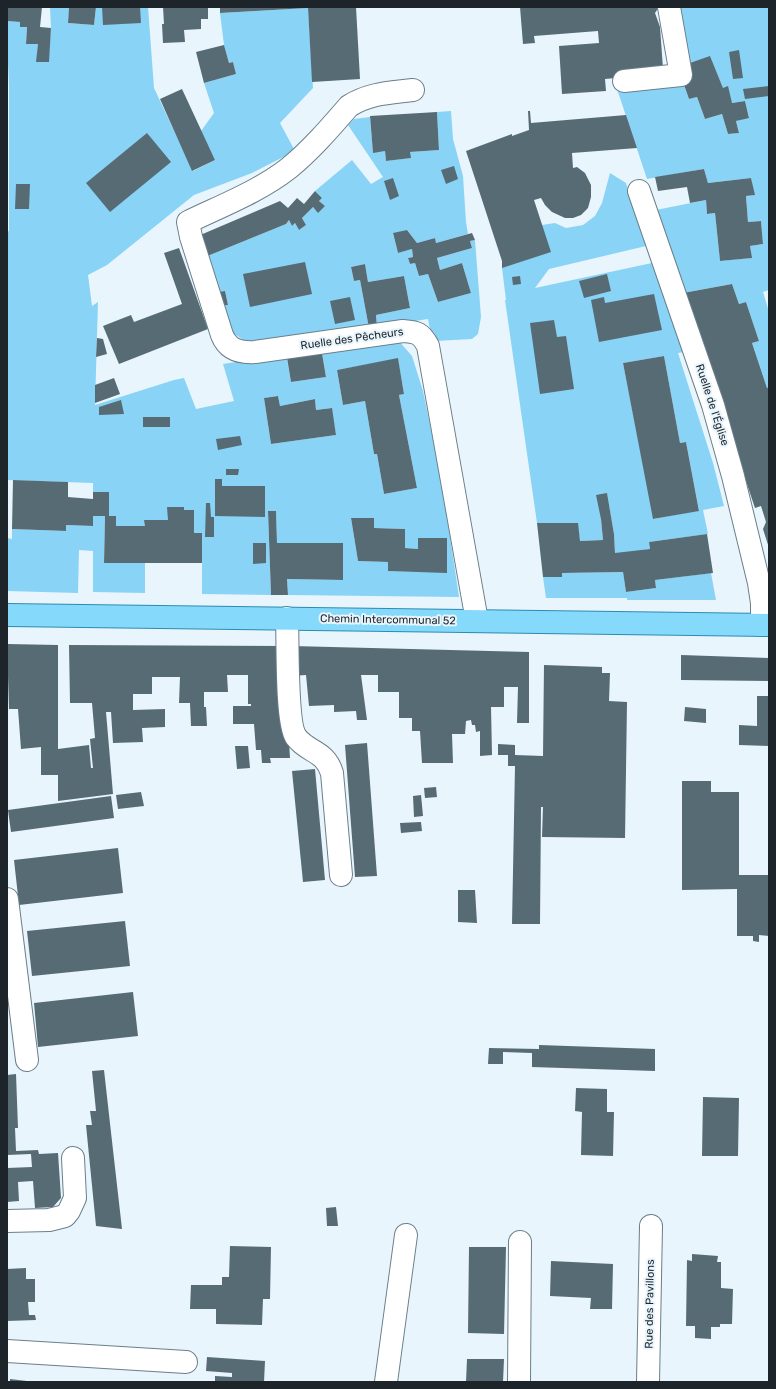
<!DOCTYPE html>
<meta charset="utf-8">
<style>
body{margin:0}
#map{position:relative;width:776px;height:1389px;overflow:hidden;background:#e8f5fc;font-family:Rubik,sans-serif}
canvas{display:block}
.frame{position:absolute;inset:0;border:8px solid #1d252a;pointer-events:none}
</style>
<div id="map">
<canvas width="776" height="1389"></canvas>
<div class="frame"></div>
</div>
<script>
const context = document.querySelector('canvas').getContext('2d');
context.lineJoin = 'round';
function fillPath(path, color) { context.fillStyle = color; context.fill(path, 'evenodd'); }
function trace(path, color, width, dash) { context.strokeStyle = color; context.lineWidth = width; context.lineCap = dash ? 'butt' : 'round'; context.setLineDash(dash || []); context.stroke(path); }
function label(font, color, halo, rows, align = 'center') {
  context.font = font + ' Rubik,sans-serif'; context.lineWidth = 4; context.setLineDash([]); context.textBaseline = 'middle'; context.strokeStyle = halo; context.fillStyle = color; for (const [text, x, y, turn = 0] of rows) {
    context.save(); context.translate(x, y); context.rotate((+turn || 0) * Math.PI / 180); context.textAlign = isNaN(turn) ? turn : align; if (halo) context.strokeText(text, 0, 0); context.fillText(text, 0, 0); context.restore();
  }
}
const green = new Path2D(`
 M50 7H69L68 23 94 25 96 7H148L154 88 193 171 215 160 201 131 214 113 204 83 236 74 233 62 229 63 224 45 220 13 308 8 313 88 280 123 295 151 252 173 194 195 107 265 88 275 92 306 98 302 95 405 174 380 184 378 196 409 234 401 223 364 286 354 291 382 326 377 322 352 398 340 412 356 423 391 442 483 459 597 288 595 287 579 343 580V543H277L276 511H268L271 595 202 594V534L194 533V510H184V507H168V520H145V526H116V516H109V492H93V483L7 480V232L9 231V86L8 63H7V21L20 22V27H27L26 43 38 44 37 62H48L51 28ZM398 359 404 394 399 395 417 488 384 494 377 454H374L365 401 343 405 337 370ZM278 396 280 406 315 399 316 410 331 408 336 435 271 444 264 398ZM143 417H170V427H144ZM351 518H374V528L405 529V548L418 549V538L447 539V572L388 571V562L358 561Z
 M676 7H769V290L763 292 769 312V387L767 388 752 343 759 341 746 302 739 304 732 284 683 293 656 210 706 200 707 214 715 213 720 261 751 258 750 246 763 244 761 221 748 222 746 196 754 195 751 178 708 183 704 169 647 179 617 89 682 79 689 99 697 97 705 119 722 114 728 134 739 133 736 121 749 117 745 101 732 103 723 88 710 57 687 64Z
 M451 111 453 139 463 176 466 222 468 234 436 243 435 238 417 243 407 230 393 234 398 253 412 249 413 257 408 258 410 264 415 263 419 276 428 274 438 302 471 293 462 263 440 270 437 258 472 248 470 241 475 240 481 317 478 334 472 339 435 341 431 335 428 319 377 327 376 315 410 308 404 276 368 282 365 264 351 267 354 281 360 280 369 328 247 342 231 332 223 306 228 305 225 291 218 292 205 257 286 224 289 220 292 226 295 223 299 230 306 225 302 218 313 207 318 212 325 206 319 201 322 198 315 191 352 160 371 184 383 177 348 125 354 119 370 117 373 152 385 151 386 161 410 158V152L439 150 437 112Z
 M610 173 626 183 646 246 549 269 535 288 652 263 684 352 678 353 713 463 724 506 703 510 708 534 649 542 650 549 620 554 615 553 614 534 607 494 601 519 603 540 580 541 577 523H537L505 300H506L502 268 542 225 555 223 566 228 583 225 595 216 602 203ZM664 356 680 443 686 442 699 510 654 519 623 363Z
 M93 516H105L104 563H145V593L93 592V551L79 550 78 593 7 591V538L12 539V529L65 531 66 525 92 526Z
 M623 572 626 592 656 588 655 580 711 573 716 600H627V598H546L543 577H562V573Z`);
const building = new Path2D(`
 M7 7H42L40 27 51 28 49 62H36L38 44H26L27 27H20V22L7 21Z
 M69 7H96L94 25 68 23Z
 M102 7H140L141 23 103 25Z
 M163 7H208V19H201V29L184 30 185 42 163 43 162 24H164Z
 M220 7H356L360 79 312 82 308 8 220 13Z
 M520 7H659L655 13 660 27 663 69 658 74 605 79 606 91 562 94 559 46 599 43 598 31 534 36 535 43 523 44Z
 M224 45 229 63 233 62 236 74 204 83 196 52Z
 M739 50 743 78 733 79 729 52Z
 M710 56 723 88 728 86 732 103 745 101 749 118 736 121 739 133 728 134 722 114 705 119 697 97 689 99 682 79 687 64Z
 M769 86V96L745 99 743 89Z
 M182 89 215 160 192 171 160 99Z
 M528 111H530L531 123 626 115 637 148 572 153 573 168 577 167 585 173 591 185V197L588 208 581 215 573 218H565L552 212 545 205 541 198 534 200 551 252 502 268V261L466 151 512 134V136L529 130Z
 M437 112 439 150 410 152 411 158 386 161 385 151 373 153 370 116Z
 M147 133 171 162 110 212 86 183Z
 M454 166 458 179 446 184 441 170Z
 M704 169 708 183 751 178 755 195 746 196 748 222 761 221 763 244 750 246 752 258 720 261 715 213 707 214 706 200 690 203 687 187 658 191 655 177Z
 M393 178 399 196 390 200 384 181Z
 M16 184H30L29 209H15Z
 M315 191 322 198 319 201 325 206 318 213 313 207 302 218 306 225 299 230 295 223 292 226 289 220 286 224 205 257 198 236 280 201 288 208 297 198 304 204Z
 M407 230 417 243 435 238 436 243 472 233 475 240 470 241 472 248 437 258 440 270 462 263 471 293 438 302 428 274 419 276 415 263 410 264 408 258 413 257 412 249 398 253 393 233Z
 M179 248 208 329 119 364 103 326 131 315 134 322 182 304 164 253Z
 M305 262 312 294 250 307 243 274Z
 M365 264 368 282 404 276 410 308 376 315 377 327 369 328 360 280 354 281 351 267Z
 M607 274 611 291 584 298 579 281Z
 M520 276 521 284 513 285 512 277Z
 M732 284 739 304 746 302 759 341 752 343 767 388 769 387V548L763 529 766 522 761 506 755 508 683 293Z
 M225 291 228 305 220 306 218 292Z
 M654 294 662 330 599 342 591 300 604 297 605 303Z
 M350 297 355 320 335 324 330 301Z
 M554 320 557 337 566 336 574 389 540 394 530 323Z
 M97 338 103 339 107 354 96 357Z
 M322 353 326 377 291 382 287 358Z
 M664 356 680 443 686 442 699 511 653 519 623 363Z
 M398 358 404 394 399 395 417 488 384 494 377 454H374L365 401 343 405 337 370Z
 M114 378 120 394 95 403V385Z
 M278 396 280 406 315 399 316 410 332 408 336 435 271 444 264 398Z
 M121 400 124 414 99 415V407Z
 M143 417H170V427H143Z
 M240 436 242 445 218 450 216 439Z
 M226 469H239L238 475H226Z
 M215 479H222V486H265V517L215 516Z
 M13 480 68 482V497L93 499V492H109V516H116V526H145L144 520H168L167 507H184V510H194V533H202V563H104L105 516H93V526L66 525V531L12 529Z
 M607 493 614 534 615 553 650 549 649 542 707 534 713 573 655 580 656 588 626 592 623 572 562 573V577H543L537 523H578L580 541 603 540 601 519 596 495Z
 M206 503H210L211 517H214V537H205Z
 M268 511H276L277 543H343V580L287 579 288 595H271Z
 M351 518H374V528L405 529V548L418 549V538H447V573L388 571V562L358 561Z
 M253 543H266V563L253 564Z
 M7 644 58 645V749L89 745 91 768H93L90 739 95 738 92 703H70L69 645 283 646 290 758H270L271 763H262L261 750H256L254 724H233V706H251V704H248V675H227L228 692H204V707H206L207 726H191L190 703H179L180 677H152V694H133V710L165 709V727L142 728 143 742 113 743 111 712H106L113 794 58 801V775H41V747L21 749 18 709H9Z
 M292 646 529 652V723H517L518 687H504V707H491L492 755 480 756V731L476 732 475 725H472L471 720 466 721 465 734H452L453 763H422L420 731H412V718H399V692H378V675H361L367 720H357L356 711 334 712V705L309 706 306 675 292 676Z
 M681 655 769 658V681L681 680Z
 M544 665 602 667V673H610L609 701 627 702 625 838 542 837 543 807H541L540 924H512L515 766H508V755H498V744L515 745V755L543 756Z
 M757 696H769V746L739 745V725L757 726Z
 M685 707 706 709V723L684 721Z
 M367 743 377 876 355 877 345 745Z
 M235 746H248L250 768 237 769Z
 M315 769 325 880 303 882 292 771Z
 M682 781H711V792H739V875H769V936L759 935V942L753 941V936H737V889L682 890Z
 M436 787 437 797 425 798 424 788Z
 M141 792 144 806 118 809 116 795Z
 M421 795 423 816 414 817 413 796Z
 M111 796 114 818 11 832 8 810Z
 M421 822 422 831 401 833 400 823Z
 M118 848 123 893 19 905 14 860Z
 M458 890H475L477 923 458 922Z
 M125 921 130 966 32 976 27 931Z
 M133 992 138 1036 38 1047 34 1003Z
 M539 1045 655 1049V1071L532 1067V1053L503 1052V1064H488L489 1048 539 1049Z
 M104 1070 113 1150 122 1229 96 1226 86 1125H92L90 1111H96L92 1071Z
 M16 1074 18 1128H15L16 1151 38 1150 39 1154 58 1153 61 1198 53 1207 35 1208 33 1181 18 1182 19 1201 7 1202V1168L32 1167 31 1154 7 1155V1075Z
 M576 1088 607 1089V1112H614L613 1156 581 1155 582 1112 575 1111Z
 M703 1097 739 1098 738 1156H702Z
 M336 1207 338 1226H327L326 1208Z
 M230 1246 271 1247 270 1299H263L262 1325 216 1324V1309H190L191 1285H222V1277H229Z
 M469 1247H506L504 1334 468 1333Z
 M692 1254 718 1256 717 1262H721V1288L733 1289 732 1324H720V1327H711V1339L695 1338V1326H686L687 1260 692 1261Z
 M551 1261 613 1264 612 1309H590L591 1298 550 1296Z
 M26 1268V1279H35V1302H28L29 1315H35L36 1320 7 1321V1269Z
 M207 1357 265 1361 264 1382H215V1376L232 1377V1373L206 1371Z
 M467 1359H504L503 1382H466Z
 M10 1379 27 1381V1382H10Z`);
const minor = new Path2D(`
 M624 81 681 75 669 7
 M413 90C389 93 370 93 349 106 330 128 311 150 289 168 260 191 221 206 188 222L191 237 222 335C228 350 240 353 255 352L403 331C417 332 421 333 428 346L477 621
 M639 191 713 405 733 476 759 583 762 603V625
 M287 618C288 640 286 723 296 737 308 753 325 750 332 773L341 875
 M7 899 27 1060
 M7 1221 49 1220 65 1216 69 1211 75 1198 73 1158
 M7 1351 186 1362
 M386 1382 406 1235
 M519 1382 520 1242
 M648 1382 651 1226`);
const major = new Path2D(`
 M7 615 769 625`);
const streetNames = [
 ["Ruelle des Pêcheurs",352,339,-8],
 ["Ruelle de l'Église",712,405,72],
 ["Chemin Intercommunal 52",388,620,1],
 ["Rue des Pavillons",650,1304,-89]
];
fillPath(green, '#89d3f6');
fillPath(building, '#576b75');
trace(minor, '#6a7f8a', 24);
trace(major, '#2c8bb1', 24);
trace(minor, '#fff', 22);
trace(major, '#85dafb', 22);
label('11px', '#1d252a', '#e8f5fc', streetNames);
</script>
